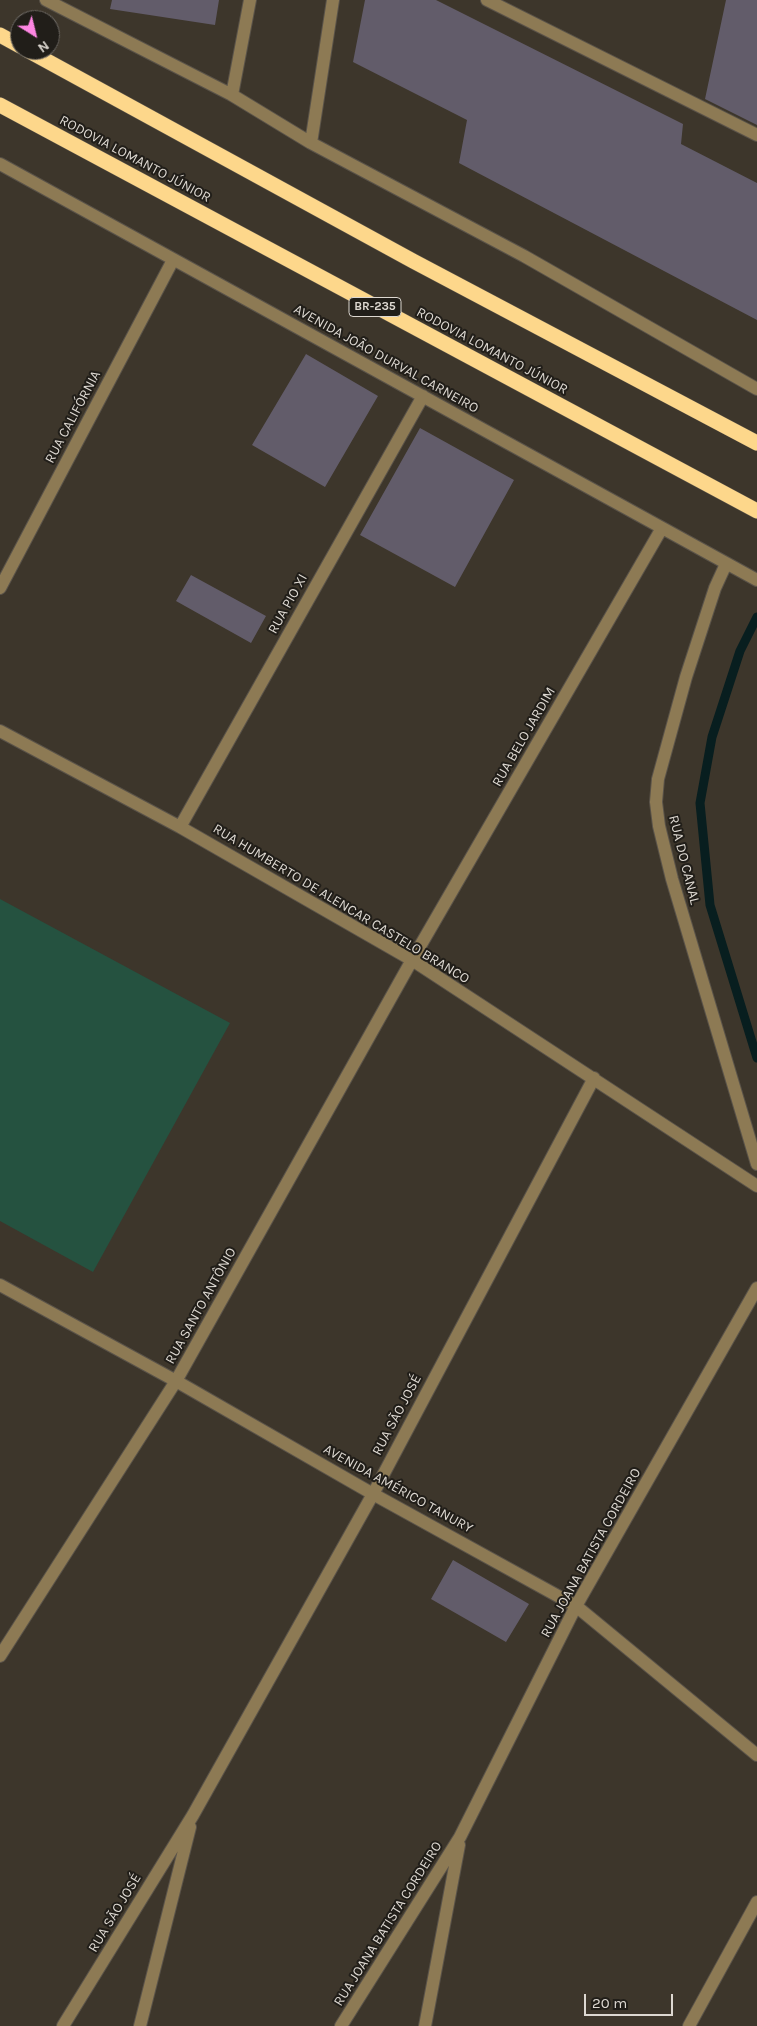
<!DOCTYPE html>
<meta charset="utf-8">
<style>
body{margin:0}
#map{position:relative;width:757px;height:2026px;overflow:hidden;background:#3d362b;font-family:Karla,sans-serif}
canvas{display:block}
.north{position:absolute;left:10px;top:10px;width:50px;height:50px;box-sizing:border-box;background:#211e19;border:1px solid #6c6863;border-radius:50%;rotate:144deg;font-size:14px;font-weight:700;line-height:20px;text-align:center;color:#ddd8d1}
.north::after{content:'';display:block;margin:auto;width:18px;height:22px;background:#fd86e2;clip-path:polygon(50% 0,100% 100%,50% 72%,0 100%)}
.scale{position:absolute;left:584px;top:1994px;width:89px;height:22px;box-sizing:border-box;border:2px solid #ddd8d1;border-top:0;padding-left:6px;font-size:15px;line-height:18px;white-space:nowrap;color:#ddd8d1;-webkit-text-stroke:4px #211e19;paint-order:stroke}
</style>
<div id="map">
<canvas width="757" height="2026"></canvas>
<div class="north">N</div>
<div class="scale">20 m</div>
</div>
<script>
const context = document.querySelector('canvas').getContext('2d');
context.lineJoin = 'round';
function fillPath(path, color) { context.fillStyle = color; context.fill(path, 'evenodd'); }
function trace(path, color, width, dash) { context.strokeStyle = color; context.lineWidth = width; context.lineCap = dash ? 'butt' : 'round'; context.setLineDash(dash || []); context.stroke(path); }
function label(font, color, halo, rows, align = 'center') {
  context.font = font + ' Karla,sans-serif'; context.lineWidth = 4; context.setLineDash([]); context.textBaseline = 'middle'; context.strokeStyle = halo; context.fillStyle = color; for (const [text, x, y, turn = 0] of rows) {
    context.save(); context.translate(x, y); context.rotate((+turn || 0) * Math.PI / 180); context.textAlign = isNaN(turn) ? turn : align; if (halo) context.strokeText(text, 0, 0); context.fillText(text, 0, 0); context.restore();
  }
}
const green = new Path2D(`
 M0 899 230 1023 93 1272 0 1221Z`);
const stream = new Path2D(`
 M757 617 740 651 712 737 700 803 710 905 757 1058`);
const building = new Path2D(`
 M112 0H219L215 25 110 9Z
 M365 0H436L683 124 681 144 757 183V320L459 163 467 120 353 62Z
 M726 0H757V125L705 99Z
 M306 354 378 396 325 487 252 445Z
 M420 428 514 480 455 587 360 535Z
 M191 575 266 616 251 643 176 601Z
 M453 1560 529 1604 506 1642 431 1599Z`);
const minor = new Path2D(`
 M46 0 232 95 311 143 524 256 757 389
 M487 0 757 135
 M232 95 250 0
 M311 143 333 0
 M0 164 757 580
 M726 564 715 588 686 677 658 779 656 802 659 826 672 879 757 1164
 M0 588 173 260
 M0 731 180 827 412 960 757 1186
 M180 827 423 396
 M0 1285 176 1381 373 1494 576 1606 757 1755
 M0 1656 176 1381 412 960 662 528
 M63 2026 193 1815 373 1494 594 1078
 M140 2026 190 1827
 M341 2026 460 1837 576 1606 757 1288
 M425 2026 459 1845
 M689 2026 757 1902`);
const highway = new Path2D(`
 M0 35 20 46
 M27 50 413 261 757 443
 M0 105 757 511`);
const shields = [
 [375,307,52]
];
const shieldNames = [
 ["BR-235",375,307]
];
const streetNames = [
 ["RODOVIA LOMANTO JÚNIOR",135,159,28],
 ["RODOVIA LOMANTO JÚNIOR",492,351,28],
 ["AVENIDA JOÃO DURVAL CARNEIRO",386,359,29],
 ["RUA CALIFÓRNIA",73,417,-62],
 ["RUA PIO XI",288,604,-61],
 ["RUA BELO JARDIM",524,737,-60],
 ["RUA DO CANAL",684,860,76],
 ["RUA HUMBERTO DE ALENCAR CASTELO BRANCO",341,904,31],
 ["RUA SANTO ANTÔNIO",201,1306,-61],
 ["RUA SÃO JOSÉ",397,1415,-62],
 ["AVENIDA AMÉRICO TANURY",398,1489,29],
 ["RUA JOANA BATISTA CORDEIRO",591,1553,-61],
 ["RUA SÃO JOSÉ",115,1913,-59],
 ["RUA JOANA BATISTA CORDEIRO",388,1924,-58]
];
fillPath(green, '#255240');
trace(stream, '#081e1f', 9);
fillPath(building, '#625c6a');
trace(minor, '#5a5349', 14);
trace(highway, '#5a5349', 16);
trace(minor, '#8d7a54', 12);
trace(highway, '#fdd78b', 15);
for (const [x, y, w] of shields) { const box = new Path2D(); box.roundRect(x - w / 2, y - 9.5, w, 19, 4); context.fillStyle = '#211e19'; context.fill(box); trace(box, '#ddd8d1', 1); }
label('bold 12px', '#ddd8d1', null, shieldNames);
label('14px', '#ddd8d1', '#211e19', streetNames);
</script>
